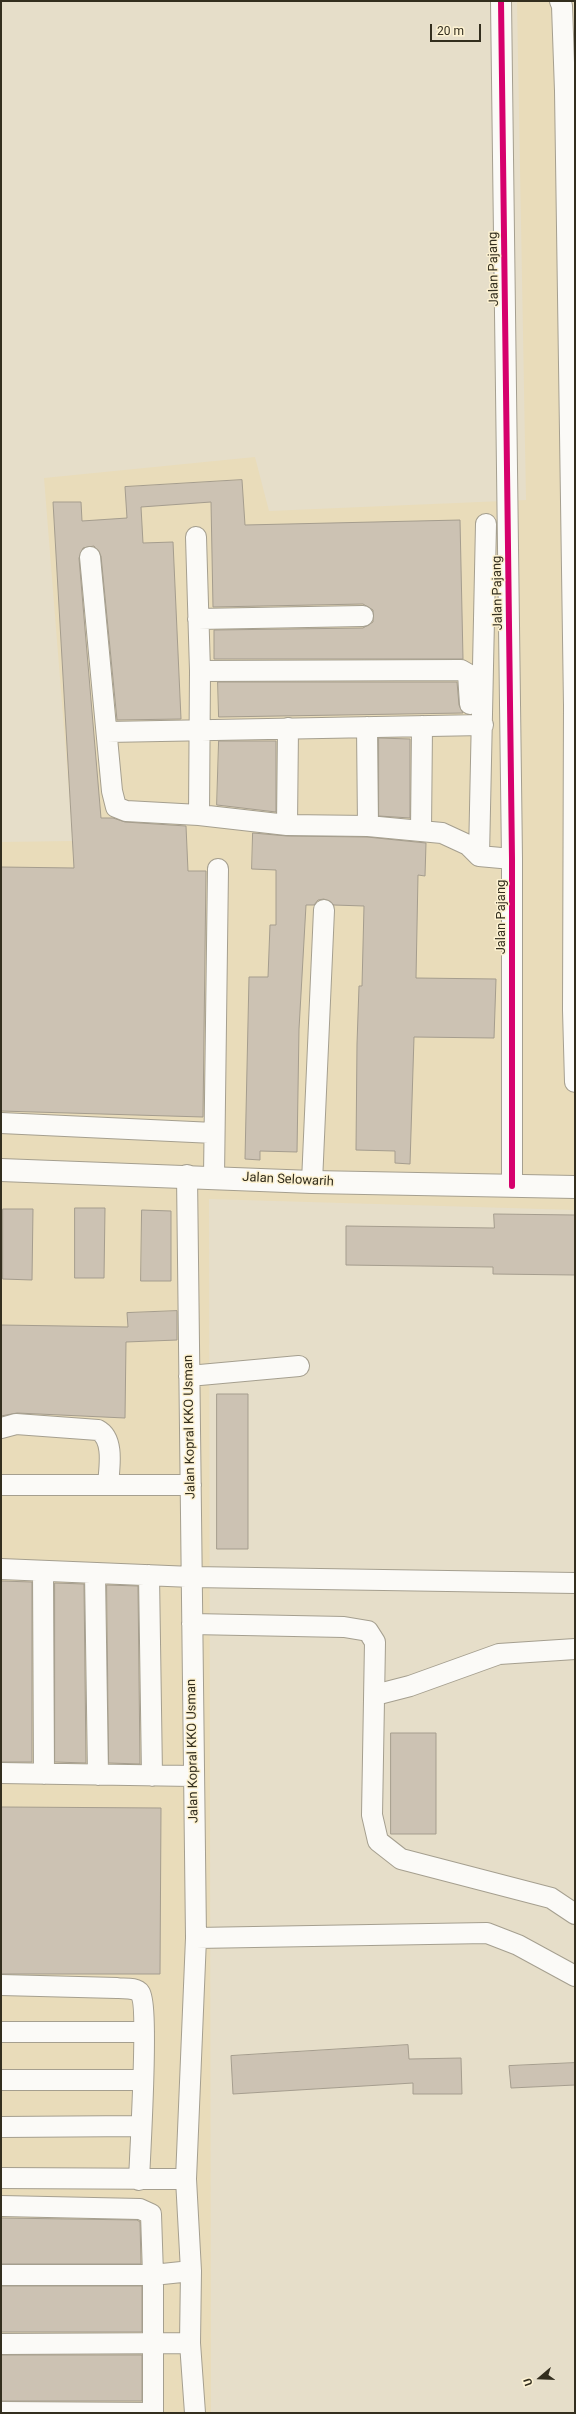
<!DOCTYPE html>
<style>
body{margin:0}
#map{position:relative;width:576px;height:2414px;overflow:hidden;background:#e6dec9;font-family:Roboto,sans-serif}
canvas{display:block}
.frame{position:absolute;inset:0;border:2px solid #332e1e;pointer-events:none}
.north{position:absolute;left:520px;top:2358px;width:40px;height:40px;-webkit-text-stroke:3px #fdf2d2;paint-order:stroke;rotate:251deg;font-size:11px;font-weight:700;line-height:16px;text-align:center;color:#332e1e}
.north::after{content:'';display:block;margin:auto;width:14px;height:18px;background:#332e1e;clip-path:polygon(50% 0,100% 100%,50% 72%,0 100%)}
.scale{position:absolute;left:430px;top:24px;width:51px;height:18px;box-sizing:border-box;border:2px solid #332e1e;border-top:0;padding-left:5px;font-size:12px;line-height:14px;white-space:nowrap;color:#332e1e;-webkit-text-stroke:3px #fdf2d2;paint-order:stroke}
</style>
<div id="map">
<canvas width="576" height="2414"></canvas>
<div class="frame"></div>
<div class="north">U</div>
<div class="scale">20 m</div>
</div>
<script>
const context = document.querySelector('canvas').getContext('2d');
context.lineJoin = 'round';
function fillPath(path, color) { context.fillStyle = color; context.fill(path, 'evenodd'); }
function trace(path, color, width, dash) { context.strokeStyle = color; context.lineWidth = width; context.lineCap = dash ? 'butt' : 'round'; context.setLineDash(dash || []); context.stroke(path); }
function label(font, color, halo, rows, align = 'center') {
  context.font = font + ' Roboto,sans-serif'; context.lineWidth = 3; context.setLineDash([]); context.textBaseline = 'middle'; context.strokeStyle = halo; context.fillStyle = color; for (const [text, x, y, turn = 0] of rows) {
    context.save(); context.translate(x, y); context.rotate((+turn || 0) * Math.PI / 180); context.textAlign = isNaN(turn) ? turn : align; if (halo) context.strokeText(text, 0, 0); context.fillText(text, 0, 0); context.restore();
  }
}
const built = new Path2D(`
 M517 1H575V1210L209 1199 211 2413H1V842L73 841 44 478 255 457 269 511 526 500Z`);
const building = new Path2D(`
 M242 480 245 525 460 520 463 659H214V630L363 628 373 622V610L363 604 213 607 211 502 141 507 143 543 173 542 181 719 117 720 101 556 94 546 83 548 79 558 101 818H113L125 822 186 826 188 871H206L203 1117 1 1111V867L74 868 53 502H81L82 521 127 518 125 487Z
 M218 682H457L459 705 463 713 219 717Z
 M379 738 410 739V818L379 816Z
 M219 741H276V812L217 805Z
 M253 833 287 836 367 837 426 843 425 876 418 875 416 978 496 979 494 1038 414 1037 410 1164 395 1163V1151L356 1150 357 1044 359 986H362L364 906 334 905 324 899 318 900 314 905H306L299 1029 297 1152 260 1151V1160L245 1159 249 977H268L270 925H276V870L252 869Z
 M75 1208H105L104 1278H75Z
 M3 1209H33L32 1280 3 1279Z
 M142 1210 171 1211V1281H141Z
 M494 1214 575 1215V1275L493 1274V1267L346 1265V1226L494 1228Z
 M177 1311V1340L126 1342 125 1418 17 1413 1 1416V1325L128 1327 127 1313Z
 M217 1394H248V1549H217Z
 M1 1581 32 1582V1762H1Z
 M55 1583 84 1584 86 1763 55 1762Z
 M107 1585 138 1586 140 1764 109 1763Z
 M391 1733H436V1834H391Z
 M1 1807 161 1808 160 1974H1Z
 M408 2045 409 2059 461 2058 462 2094H413V2083L233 2094 231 2056Z
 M575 2063V2085L511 2088 509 2066Z
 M1 2218 137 2220 140 2222 141 2264H1Z
 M1 2286H142V2332H1Z
 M1 2355H142V2401H1Z`);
const minor = new Path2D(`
 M501 1 512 859V1186
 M560 1 562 6 565 91 574 705 573 1010 575 1082
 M196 537 200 671 199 815
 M90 557 112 791 116 807 126 811 199 815 287 825 368 826 442 833 468 845 479 856 512 859
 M198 619 363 616
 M200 671 461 670 468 674 470 704
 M367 727 368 826
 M107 732 483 725
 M287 825 288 728
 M421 831 422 726
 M479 856 486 524
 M1 1123 214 1133
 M187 1175 196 1938 487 1933 518 1945 575 1976
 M214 1176 218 869
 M312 1182 324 910
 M189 1376 299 1366
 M1 1428 16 1424 98 1430C115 1439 109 1469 108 1485
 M1 1485H191
 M1 1569 192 1577 575 1583
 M43 1571 44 1774
 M95 1573 98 1775
 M149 1575 152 1776
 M192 1624 344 1627 368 1631 375 1642 372 1815 378 1841 401 1859 551 1898 575 1914
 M375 1695 410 1686 499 1654 575 1649
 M1 1773 193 1776
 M1 1985 117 1988C123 1989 136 1987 140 1993 149 2005 140 2155 139 2180
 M1 2032H144
 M1 2080H142
 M1 2127 141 2126
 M1 2178 186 2179 196 1938
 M186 2179 191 2271 190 2343 195 2413
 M1 2206 140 2209 151 2214 153 2275V2413
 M1 2275H153L191 2271
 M1 2344 190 2343
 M1 2412 153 2413`);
const major = new Path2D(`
 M1 1170 312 1182 575 1187`);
const cycleway = new Path2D(`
 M501 1 512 859V1186`);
const streetNames = [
 ["Jalan Pajang",494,269,-91],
 ["Jalan Pajang",498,593,-91],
 ["Jalan Pajang",502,917,-90],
 ["Jalan Selowarih",288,1180,3],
 ["Jalan Kopral KKO Usman",190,1427,-91],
 ["Jalan Kopral KKO Usman",193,1751,-91]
];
fillPath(built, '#e9dcba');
fillPath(building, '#ccc2b3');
trace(building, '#a59d8e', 1);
trace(minor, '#a59f8f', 22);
trace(major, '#a59f8f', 24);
trace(minor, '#fbfaf7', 20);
trace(major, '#fbfaf7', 22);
trace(cycleway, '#d6006c', 6);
label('13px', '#332e1e', '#fdf2d2', streetNames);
</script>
